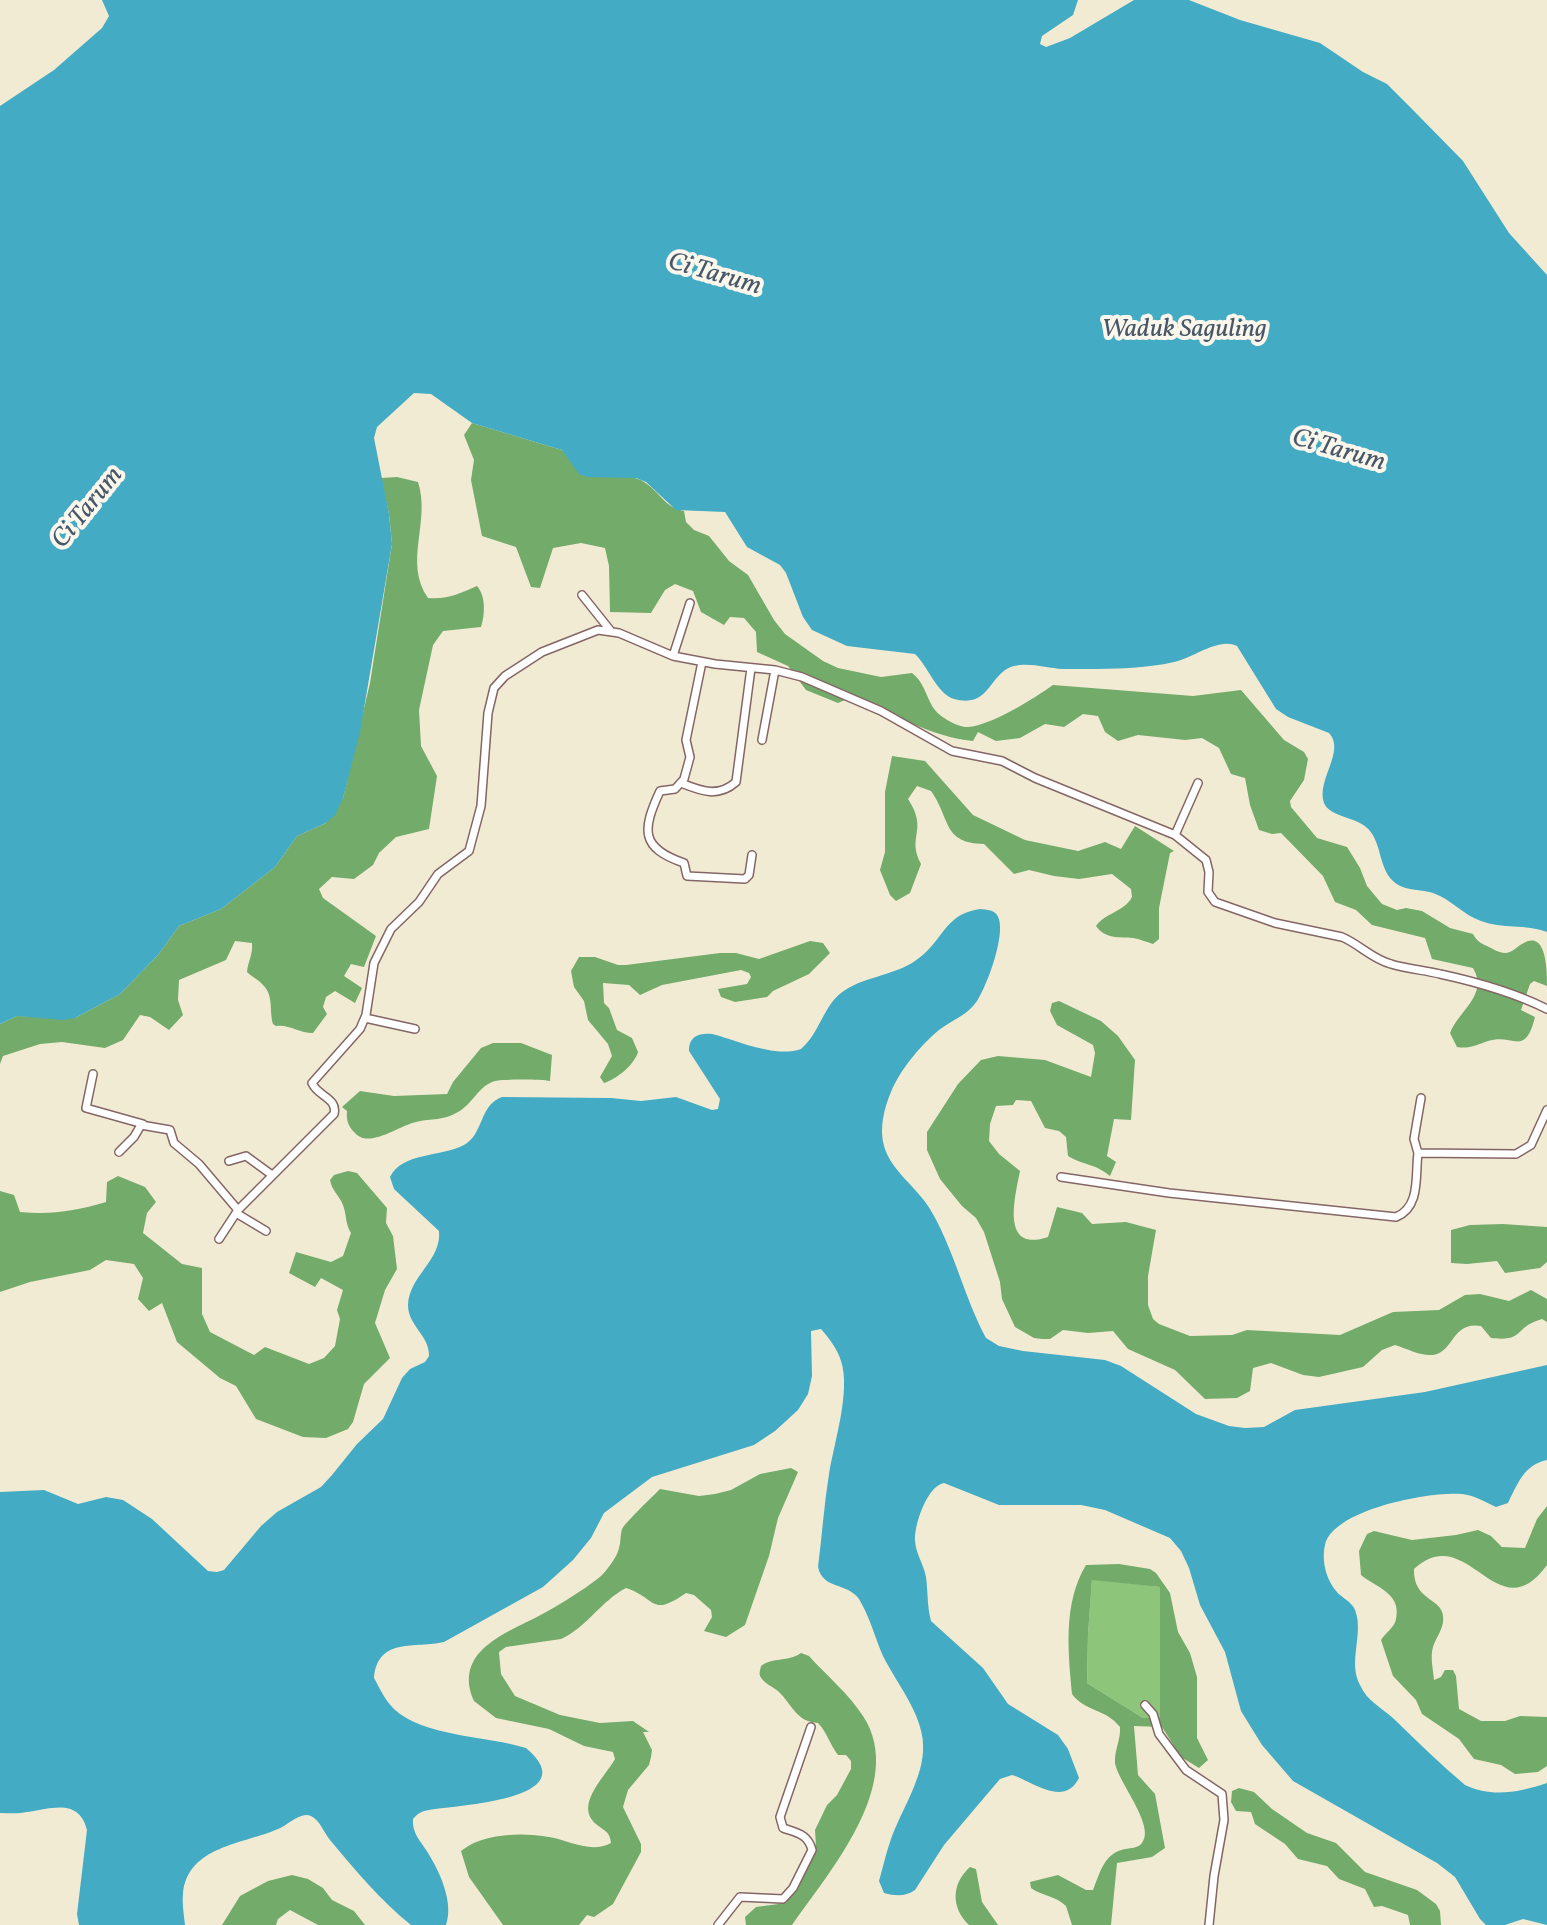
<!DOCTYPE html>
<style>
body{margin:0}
canvas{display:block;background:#f2ebd4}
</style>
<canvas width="1547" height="1925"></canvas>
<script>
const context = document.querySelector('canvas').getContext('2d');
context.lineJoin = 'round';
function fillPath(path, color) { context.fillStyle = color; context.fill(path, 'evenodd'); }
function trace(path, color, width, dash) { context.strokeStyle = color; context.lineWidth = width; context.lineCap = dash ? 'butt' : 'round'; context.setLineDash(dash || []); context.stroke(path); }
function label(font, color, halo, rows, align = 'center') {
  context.font = font + ' Vollkorn,serif'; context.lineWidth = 8; context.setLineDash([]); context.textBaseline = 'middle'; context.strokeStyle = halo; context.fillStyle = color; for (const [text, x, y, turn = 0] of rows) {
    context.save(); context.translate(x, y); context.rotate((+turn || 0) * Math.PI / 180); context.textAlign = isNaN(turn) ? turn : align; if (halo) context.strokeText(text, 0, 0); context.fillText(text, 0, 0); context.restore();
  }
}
const green = new Path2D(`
 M1092 1579 1160 1587V1718H1143L1087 1683 1088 1634Z`);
const forest = new Path2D(`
 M472 423 562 450 587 477C605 476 628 472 644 482 659 491 665 508 684 511L686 522 694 530 709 536 729 561 748 575 774 620 785 634 823 661 838 668 881 677 912 673C925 683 926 698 935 710 940 717 959 728 968 727 990 726 1035 698 1053 685L1193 696 1241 690 1284 740 1304 752 1308 759 1304 780 1290 801 1291 807 1317 838 1347 847 1360 868 1367 886 1382 904 1397 910 1406 908 1422 911 1450 928 1473 934C1477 941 1480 943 1487 946 1493 949 1499 953 1505 953 1512 953 1516 947 1522 944 1547 928 1547 971 1547 986L1534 981 1530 984 1521 1010 1535 1017C1525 1058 1513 1033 1488 1041 1476 1045 1470 1049 1457 1047L1450 1033C1459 1010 1489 995 1473 968L1432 959 1425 938 1372 925 1356 910 1335 902 1323 876 1281 833 1272 834 1259 830 1250 805 1245 778 1231 774 1219 748 1202 738 1185 740 1138 735 1118 741 1105 732 1098 716 1083 714 1064 727 1045 724 1020 738 996 741 978 732 973 741C932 737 892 714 854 696L838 703 806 690 788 666 757 652 756 632 744 618 730 617 724 625 701 612 693 591 675 584 665 590 651 613 610 612 609 566 605 548 581 543 553 548 540 588 531 587 516 547 482 536 471 480 474 460 464 435Z
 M397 477 418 482C431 522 403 562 428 598 447 600 461 593 477 586 486 596 485 615 481 627L443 631 433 645 419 710 421 746 437 776 429 829 396 837 379 853 373 865 354 879 332 877 319 889 323 898 376 936 364 967 351 964 344 976 362 988 355 1003 335 991 326 997 323 1007 327 1014 313 1033C299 1033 289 1024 276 1026L273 1024C269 1010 274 996 263 985 259 980 252 977 247 972 248 961 253 955 252 943L235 941 226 960 179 980 178 1000 183 1015 169 1030 150 1017 140 1015 123 1040 105 1048 62 1042 40 1044 3 1056 0 1064V1024L17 1016 75 1018 120 994 158 955 179 926 221 909 275 867 297 836 326 823 343 798 370 683 392 544 389 514 381 478Z
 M892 756 925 761 973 815 1025 840 1078 851 1105 842 1121 849 1135 826 1174 851 1170 853 1159 908V939L1153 944C1146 942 1140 939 1133 938 1119 937 1105 939 1096 926 1105 913 1124 912 1132 897L1131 889 1112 874 1079 879 1054 876 1029 870 1014 874 984 844C942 843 951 819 931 791L917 786 908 799C929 831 906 836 921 864L910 893 896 901 890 895 880 870 885 852V792Z
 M810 941 823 943 830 953 809 974 773 991 767 997 735 1002 721 997 718 989 747 984 751 977 749 973 741 970 662 985 640 995 629 985 603 983 604 1003 609 1008 617 1030 632 1038 638 1052C634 1065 617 1079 604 1083L600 1077 612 1056 608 1044 588 1020 584 1001 574 987 571 971 579 957H595L618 965H626L720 953H736L759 959Z
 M1059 1001 1101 1021 1118 1036 1135 1060 1131 1120 1114 1119 1107 1156 1116 1162 1110 1176C1094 1163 1085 1166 1068 1156L1066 1137 1059 1131 1045 1128 1031 1101 1016 1100 1013 1105 996 1106 990 1124 989 1141 999 1154 1020 1171C1015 1197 1000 1253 1048 1237L1057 1207 1082 1213 1092 1224 1126 1222 1156 1230 1148 1276V1305L1153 1319 1159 1324 1190 1336 1232 1335 1247 1330 1340 1335 1393 1312 1439 1310 1465 1295 1480 1294 1509 1301 1531 1290 1547 1299V1322L1542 1319C1513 1327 1526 1342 1491 1338L1481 1326C1452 1321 1454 1352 1433 1355 1420 1356 1408 1349 1395 1345L1382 1350 1363 1367 1319 1377 1303 1375 1271 1363 1253 1368 1250 1391 1237 1398 1205 1399 1175 1370 1128 1349 1113 1331 1088 1333 1063 1330 1050 1339H1042L1034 1338 1015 1327 1002 1299 1000 1282 984 1232 976 1218 962 1206 940 1179 927 1150V1132L958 1084 981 1060 998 1056 1045 1060 1091 1077 1095 1053 1093 1045 1057 1025 1050 1011 1052 1003Z
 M493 1043H521L552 1055 550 1081C541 1079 504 1079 495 1081 478 1086 473 1104 458 1112 444 1121 431 1118 416 1122 398 1126 369 1149 355 1133 348 1126 346 1120 347 1111L342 1107 360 1091 394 1096 447 1094 453 1082 481 1048Z
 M348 1171 357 1173 387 1208 386 1223 393 1236 397 1269 385 1290 375 1323 390 1358 364 1384 353 1422 348 1429 326 1438 303 1437 256 1419 236 1386 220 1378 177 1342 162 1303 149 1311 138 1299 143 1278 134 1264 106 1260 90 1270 30 1282 0 1292V1191L14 1195 20 1212C51 1215 76 1211 106 1202L107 1182 118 1176 145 1187 156 1202 147 1213 143 1233 182 1264 202 1268V1314L210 1332 254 1355 265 1347 309 1364 324 1358 335 1346 340 1319 337 1310 343 1290 321 1278 315 1287 289 1273 296 1252 331 1262 343 1256 351 1233C345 1223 347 1216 343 1205 339 1195 332 1191 330 1180L334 1175Z
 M1503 1224 1547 1227V1262L1540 1268 1505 1273 1497 1261 1467 1264 1451 1263V1230L1470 1225Z
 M791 1468 798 1472 778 1518 769 1556 745 1625 726 1637 704 1631 712 1617 711 1610 694 1595 686 1593C650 1618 657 1598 626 1588 601 1601 586 1628 561 1639L506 1647 499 1652 501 1674 515 1696 560 1715 600 1723 633 1721 649 1732H643L652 1750 651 1757 649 1765 628 1790 623 1807 641 1844V1852L613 1904 594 1917 587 1915 579 1925H503L469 1877 461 1851C482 1833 523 1832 549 1837 569 1840 590 1854 611 1843 610 1831 604 1831 596 1824 574 1805 605 1777 615 1759L613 1752 584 1746 549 1729 496 1718 474 1701C453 1653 503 1634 535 1618 551 1610 591 1586 603 1574 609 1567 617 1557 619 1548 621 1542 620 1535 622 1529 625 1523 654 1495 660 1489L699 1496 715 1494 731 1490 760 1474Z
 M1547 1506V1565C1497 1634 1468 1519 1414 1569 1413 1601 1442 1598 1443 1616 1445 1627 1436 1637 1433 1647 1430 1657 1433 1669 1434 1680L1441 1677 1445 1670H1453L1456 1676 1459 1709 1481 1721H1505L1520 1716 1547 1717V1766L1538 1772 1515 1774 1501 1765 1474 1759 1459 1739 1422 1714 1416 1700 1393 1676 1381 1640C1385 1633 1395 1627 1396 1619 1402 1593 1375 1587 1361 1575L1359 1551 1367 1534 1374 1531 1412 1540 1456 1535 1478 1530 1491 1536 1502 1547 1525 1548 1537 1519Z
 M1119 1564 1150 1569 1156 1573 1170 1593 1178 1632 1190 1653 1197 1677V1738L1208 1760 1199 1768 1181 1757 1162 1727 1134 1726 1138 1775 1155 1794 1165 1848 1152 1857 1117 1863 1111 1925H1072L1066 1906C1056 1896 1042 1896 1031 1888L1030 1882 1058 1875 1086 1890H1093C1100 1873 1104 1853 1125 1849 1132 1848 1138 1848 1142 1843 1156 1826 1118 1782 1115 1763 1114 1751 1121 1739 1120 1727 1105 1708 1085 1712 1072 1694 1068 1651 1063 1603 1086 1565ZM1092 1580 1160 1587V1718H1143L1087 1683 1088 1634Z
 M801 1653 809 1656C826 1675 849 1694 863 1716 907 1783 829 1872 792 1925H746L745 1917 756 1907 786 1903 816 1847 815 1830 827 1805 837 1795 851 1769V1761L846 1755H838C830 1745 827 1732 818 1723 796 1722 792 1704 778 1691 773 1687 766 1684 762 1679 758 1674 760 1672 761 1666 772 1657 789 1662 801 1653Z
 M1239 1788 1254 1792 1272 1809 1307 1833 1336 1843 1365 1872 1417 1890 1436 1904 1440 1911 1441 1925H1410L1408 1915 1382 1906 1374 1907 1365 1889 1339 1879 1327 1866 1298 1859 1285 1844 1255 1824 1251 1812 1236 1811 1231 1802 1232 1791Z
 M970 1867 976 1869 982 1902 998 1925H969C951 1908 951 1884 970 1867Z
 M292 1875 308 1879 323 1888 332 1900 354 1911 365 1925H318L290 1910 278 1919 276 1925H222L240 1896 268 1881Z`);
const water = new Path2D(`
 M102 0H1078L1073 15 1042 36 1040 44 1046 47 1070 38 1134 0H1189L1240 20 1320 43 1363 72 1387 84 1411 108 1463 161 1509 233 1547 275V932C1526 924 1502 929 1481 921 1463 915 1451 899 1433 893 1420 889 1403 891 1393 881 1378 867 1382 840 1366 827 1355 817 1330 817 1324 803 1316 780 1346 751 1329 733L1288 717 1276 709 1237 646C1218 637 1194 658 1174 662 1139 670 1098 669 1063 669 1047 668 1030 662 1014 666 989 672 991 709 954 699 937 694 928 666 915 654L847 646 812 630 803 617 786 573 780 565 747 547 725 512 676 510 646 482 636 478 587 477 579 474 562 450 472 423 431 394 414 393 377 427 374 438 389 514 392 544 360 732 343 798 335 815 326 823 297 836 275 867 221 909 179 926 158 955 120 994 75 1018 63 1020 17 1016 0 1024V106L54 70 102 28 109 16Z
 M980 909C986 910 993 909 997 915 1008 930 987 986 977 1001 968 1015 952 1020 939 1030 920 1046 900 1070 891 1092 884 1108 879 1129 884 1146 891 1171 917 1187 930 1209 954 1249 964 1297 986 1338L999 1346 1023 1351 1105 1360 1121 1366 1196 1414 1229 1426 1245 1428 1264 1427 1295 1410 1425 1392 1547 1365V1460C1524 1465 1518 1483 1508 1503L1496 1507C1485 1502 1474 1495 1462 1494 1431 1491 1333 1509 1325 1545 1321 1562 1327 1583 1340 1595 1346 1600 1354 1604 1356 1613 1363 1635 1348 1663 1360 1685 1367 1701 1381 1707 1394 1719 1417 1741 1440 1764 1465 1785 1492 1798 1520 1792 1547 1783V1925L1523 1919 1505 1925H1486L1480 1919 1455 1877 1437 1863 1293 1781 1262 1745 1241 1711 1225 1652 1200 1605 1189 1568 1181 1551 1170 1538 1105 1510 1081 1505H999L944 1483C927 1486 914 1525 915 1541 916 1554 924 1565 926 1577 928 1592 927 1606 931 1621L983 1668 1008 1704 1058 1735 1068 1749 1079 1778C1064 1808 1032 1781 1012 1775L1000 1779 944 1845 915 1890C905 1897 896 1896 884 1893L879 1881C883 1867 886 1853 891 1839 901 1811 921 1782 923 1752 926 1718 898 1686 883 1656 875 1638 870 1617 859 1599 847 1582 823 1590 818 1567 822 1536 824 1505 829 1474 834 1443 851 1391 841 1361 838 1350 829 1338 821 1329L811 1331 812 1376 808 1394 798 1410 775 1431 754 1445 652 1477 604 1513 591 1538 573 1560 543 1587 444 1642C416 1649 378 1636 374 1678 380 1689 385 1700 394 1709 424 1737 488 1736 526 1748 588 1800 456 1805 429 1810 422 1811 418 1813 413 1819 412 1834 421 1841 428 1853 440 1872 454 1903 446 1925H411C381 1901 355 1870 330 1840 324 1833 320 1820 311 1816 301 1811 288 1825 278 1829 244 1844 187 1846 183 1894 182 1904 184 1915 185 1925H79L77 1914 87 1830C79 1797 50 1809 27 1812 18 1814 9 1813 0 1813V1492L44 1490 78 1504 106 1497 123 1500 152 1519 208 1571 217 1572 224 1570 261 1526 277 1512 321 1487 332 1475 357 1444 383 1419 402 1378 410 1369 425 1362 429 1356C430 1336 408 1326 408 1305 409 1276 442 1260 439 1231L394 1189 390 1177C402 1152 442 1157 464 1145 484 1134 479 1105 502 1097L611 1098 641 1101 676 1097 712 1110 718 1109 720 1099 689 1051C689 1036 699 1033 712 1034 739 1041 775 1058 801 1049 819 1034 823 1007 841 993 861 977 893 976 915 961 944 942 943 914 980 909Z`);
const minor = new Path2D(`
 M582 595 610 630
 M673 656 690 603
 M702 662 686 740 690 757 684 779 675 789 660 791C642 830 640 848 684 863L687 876 745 879 749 875 752 855
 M762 740 775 670
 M681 783C701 791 718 798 736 782L751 668
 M1175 835 1198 783
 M365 1018 415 1029
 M93 1074 86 1108 143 1124
 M119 1152 134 1137 141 1125 170 1130 174 1143 199 1164 238 1210
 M1418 1153 1414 1139 1421 1098
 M229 1161 246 1156 272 1175
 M1061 1177 1169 1193 1396 1217C1421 1207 1415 1175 1418 1153L1516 1154 1531 1145 1547 1110
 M236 1213 266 1231
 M219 1239 238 1210 334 1114C338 1098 317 1096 312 1083L360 1029 366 1015 374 963 391 929 419 902 438 874 469 851 481 806 488 713 494 688 505 676 542 652 598 630 619 633 673 656 715 664 775 670 802 677 881 711 952 751 1002 761 1035 778 1175 835 1206 860 1209 872 1208 892 1215 902 1275 923 1342 937C1359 944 1372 959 1391 964 1407 969 1424 970 1440 974 1477 982 1513 992 1547 1009
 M1145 1705 1153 1714 1159 1734 1186 1770 1222 1794 1224 1820 1214 1876 1209 1925
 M718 1925 740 1897 783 1899 793 1888 812 1850C808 1834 797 1833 783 1828L780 1817 811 1727`);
const waterNames = [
 ["Ci Tarum",714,276,16],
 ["Waduk Saguling",1184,331],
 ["Ci Tarum",1338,452,16],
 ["Ci Tarum",89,509,-51]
];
fillPath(green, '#8dc67a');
fillPath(forest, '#72ab6a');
fillPath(water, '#43abc3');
trace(minor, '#856666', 10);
trace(minor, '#fff', 7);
label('italic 26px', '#475768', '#fbf7ec', waterNames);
</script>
